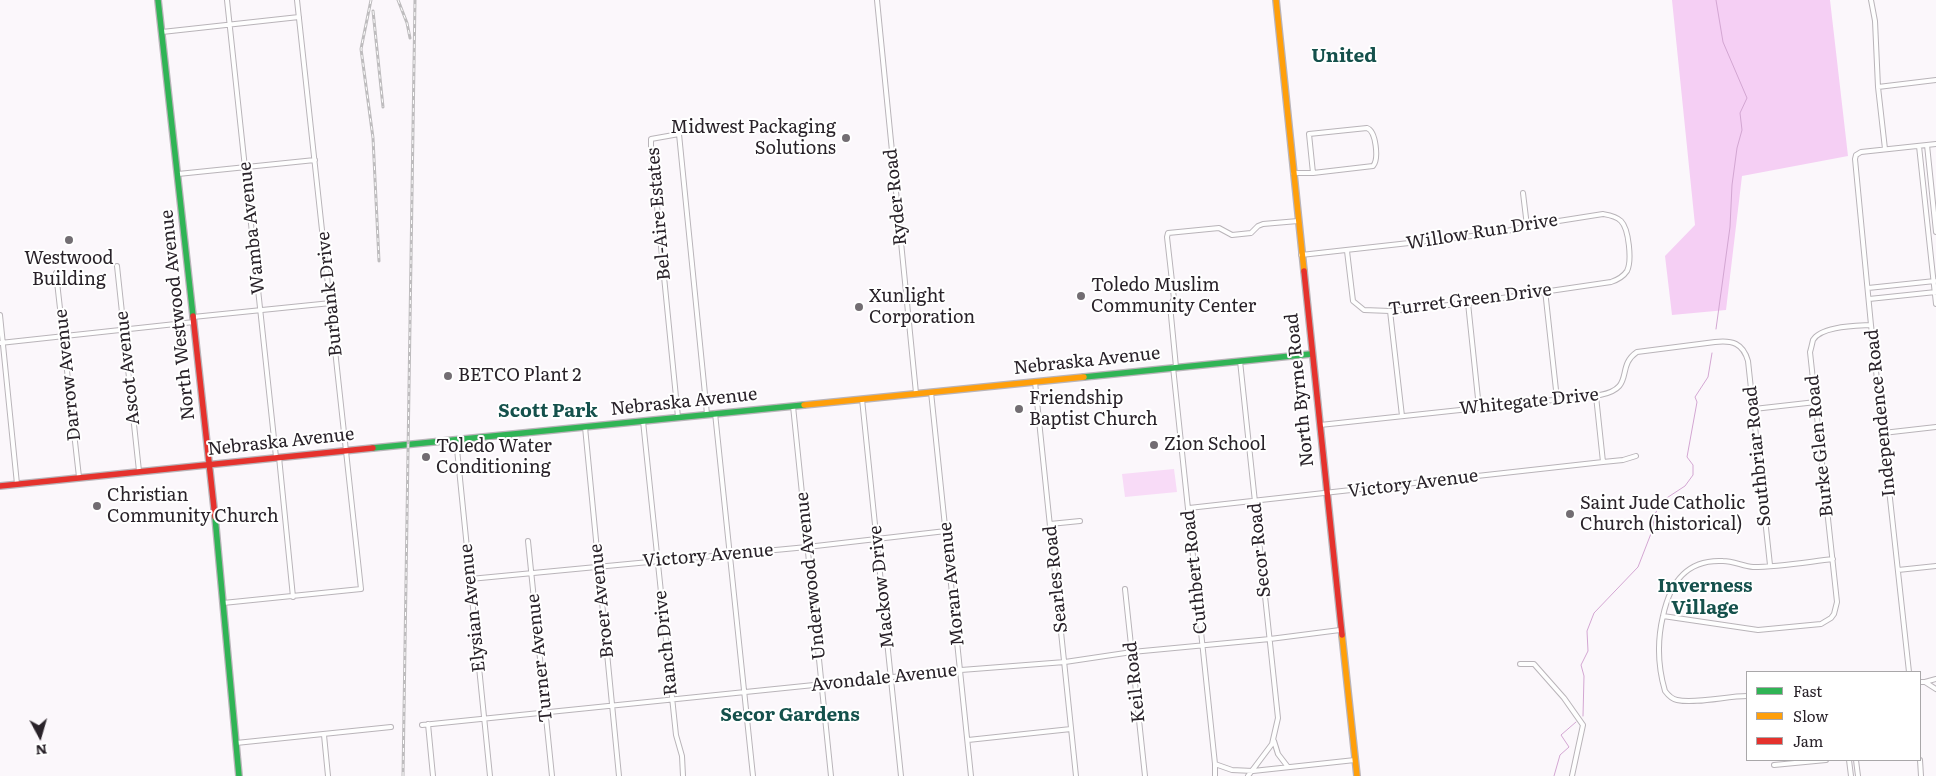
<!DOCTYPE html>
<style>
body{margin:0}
#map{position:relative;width:1936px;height:776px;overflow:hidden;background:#fbf7fb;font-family:Literata,serif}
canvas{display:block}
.legend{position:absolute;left:1746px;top:671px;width:175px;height:90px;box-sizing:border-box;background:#fff;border:1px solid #a9a7a9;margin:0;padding:6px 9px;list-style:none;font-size:15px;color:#292229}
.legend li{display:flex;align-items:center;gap:10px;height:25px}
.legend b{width:25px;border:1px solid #a9a7a9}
.north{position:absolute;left:15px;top:711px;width:50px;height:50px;-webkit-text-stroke:4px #fff;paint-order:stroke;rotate:174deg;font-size:14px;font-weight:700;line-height:20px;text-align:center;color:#292229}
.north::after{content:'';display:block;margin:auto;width:18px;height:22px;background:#292229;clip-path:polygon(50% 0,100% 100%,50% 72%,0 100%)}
</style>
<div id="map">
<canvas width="1936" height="776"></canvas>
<ul class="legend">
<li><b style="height:6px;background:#30b455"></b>Fast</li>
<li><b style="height:6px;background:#ff9f0a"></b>Slow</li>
<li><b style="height:6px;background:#e5322d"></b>Jam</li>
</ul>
<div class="north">N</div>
</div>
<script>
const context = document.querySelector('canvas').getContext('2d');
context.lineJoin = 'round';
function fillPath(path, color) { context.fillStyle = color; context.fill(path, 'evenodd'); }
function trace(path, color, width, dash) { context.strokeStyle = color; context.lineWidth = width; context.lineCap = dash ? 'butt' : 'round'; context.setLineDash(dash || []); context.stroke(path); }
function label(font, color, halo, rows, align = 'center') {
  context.font = font + ' Literata,serif'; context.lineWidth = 4; context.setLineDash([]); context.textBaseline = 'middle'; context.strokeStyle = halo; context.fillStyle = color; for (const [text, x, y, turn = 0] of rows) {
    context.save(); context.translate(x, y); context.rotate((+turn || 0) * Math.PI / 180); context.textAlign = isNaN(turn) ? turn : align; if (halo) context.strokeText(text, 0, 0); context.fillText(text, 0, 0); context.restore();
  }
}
const green = new Path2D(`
 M1174 469 1177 492 1125 497 1122 474Z`);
const forest = new Path2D(`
 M1672 0H1830L1848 156 1742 176 1726 310 1672 315 1665 256 1695 225Z`);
const stream = new Path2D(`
 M1716 329 1730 227 1732 185 1737 148 1742 130 1740 113 1747 98 1723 42 1716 0
 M1583 716 1584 676 1581 665 1588 651 1587 631 1594 613 1638 567 1652 531 1655 514 1662 501 1685 486 1693 475V465L1687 457 1697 402 1695 397 1708 377 1712 353
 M1554 776 1560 755 1569 747 1561 735 1576 722`);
const street = new Path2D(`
 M227 0 276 457
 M877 0 916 393
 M1871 0 1875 21 1878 87 1885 149
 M162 32 299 17
 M1878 87 1936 80
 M1367 128C1376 131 1379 159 1373 166L1313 173 1309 134Z
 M1927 145 1936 232
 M1919 146 1936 304
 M1293 173H1313
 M178 174 315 160
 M1523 193 1527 226
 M1301 255 1499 233 1527 226 1603 214C1609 215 1616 216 1621 221 1629 229 1632 261 1627 271 1623 277 1617 280 1611 282L1468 303 1390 311 1364 310 1353 301 1347 251
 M117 266 139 471
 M56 273 79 477
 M1868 288 1935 281
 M1545 290 1557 399
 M1869 299 1936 292
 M1468 303 1479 408
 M1390 311 1402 416
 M0 315 17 484
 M193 317 331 303
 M0 343 194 322
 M1240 361 1278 718 1272 744 1248 776
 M1173 367 1215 764V776
 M1176 367 1170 305 1174 299 1167 237 1168 233 1219 228 1232 235 1251 233 1258 226 1263 224 1298 221
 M1035 382 1076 776
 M931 392 971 776
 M1596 396 1603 462
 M862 399 901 776
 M793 406 831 776
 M1754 409 1816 402
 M715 413 753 776
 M678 417 651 146V139L679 134 707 414
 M643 421 676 735 682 756 683 776
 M1320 425 1600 395C1636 388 1615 367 1637 352L1715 342C1732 340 1743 343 1748 361L1770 565
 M585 427 619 776
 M1883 433 1936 427
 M456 439 490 776
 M279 457 293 597
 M1189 508 1603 462 1623 460 1636 456
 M1050 524 1080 521
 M528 541 552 776
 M1898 570 1936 566
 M470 579 807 547 946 531
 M1125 589 1145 776
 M223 603 361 589 297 0
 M1663 616 1758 630 1821 624 1831 618 1834 614 1837 602 1810 352C1811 349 1812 344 1813 340 1821 326 1856 326 1871 325
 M1520 664H1534L1564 698 1583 725 1572 776
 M1909 672 1871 325 1855 159 1856 155 1861 152 1936 144
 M1920 682H1925L1936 689
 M1925 682 1936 679
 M1747 696C1727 696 1696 704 1677 700 1672 699 1668 695 1665 691 1658 667 1657 641 1663 616 1670 583 1686 559 1723 561 1733 561 1743 566 1753 567 1779 567 1807 562 1833 559
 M428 724 433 776
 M422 725 961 670 1065 662 1132 652 1270 639 1340 630
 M324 735 328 776
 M968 740 1071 729
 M1274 741 1278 754 1288 767
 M236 743 391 727
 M1849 760 1851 776
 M1856 760 1858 776
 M1920 760 1921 776
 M1215 764 1232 770 1253 771 1355 760
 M1774 765 1826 760`);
const fast = new Path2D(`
 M158 0 193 316
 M1084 377 1311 354
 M373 448 804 405
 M215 517 239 776`);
const slow = new Path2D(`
 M1276 0 1304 271
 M804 405 1084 377
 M1342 635 1357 776`);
const jam = new Path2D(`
 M1304 271 1342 635
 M193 316 215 517
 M0 486 373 448`);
const rail = new Path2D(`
 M371 0 361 49 373 138 379 261
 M398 0 407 23 410 38
 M373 11 383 107
 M403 776 415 0`);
const markers = [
 [846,138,5,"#726d72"],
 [69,240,5,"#726d72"],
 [1081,296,5,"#726d72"],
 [859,307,5,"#726d72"],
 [448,376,5,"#726d72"],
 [1019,409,5,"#726d72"],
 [1154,445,5,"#726d72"],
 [426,457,5,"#726d72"],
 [97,506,5,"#726d72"],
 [1570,514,5,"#726d72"]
];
const poiNames = [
 ["Midwest Packaging",836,128,"right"],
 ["Solutions",836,149,"right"],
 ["Westwood",69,259,"center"],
 ["Building",69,280,"center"],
 ["Toledo Muslim",1091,286],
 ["Community Center",1091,307],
 ["Xunlight",869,297],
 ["Corporation",869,318],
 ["BETCO Plant 2",458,376],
 ["Friendship",1029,399],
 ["Baptist Church",1029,420],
 ["Zion School",1164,445],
 ["Toledo Water",436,447],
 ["Conditioning",436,468],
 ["Christian",107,496],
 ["Community Church",107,517],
 ["Saint Jude Catholic",1580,504],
 ["Church (historical)",1580,525]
];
const streetNames = [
 ["Ryder Road",896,197,-96],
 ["Bel-Aire Estates",659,214,-95],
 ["Wamba Avenue",252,228,-96],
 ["Willow Run Drive",1482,232,-9],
 ["Burbank Drive",330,294,-96],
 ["Turret Green Drive",1470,300,-7],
 ["North Westwood Avenue",178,315,-96],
 ["Nebraska Avenue",1087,361,-6],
 ["Ascot Avenue",128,368,-96],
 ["Darrow Avenue",68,375,-96],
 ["North Byrne Road",1300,390,-96],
 ["Nebraska Avenue",684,402,-6],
 ["Whitegate Drive",1529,402,-6],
 ["Independence Road",1881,413,-96],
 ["Nebraska Avenue",281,442,-6],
 ["Burke Glen Road",1820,446,-96],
 ["Southbriar Road",1758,456,-96],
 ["Victory Avenue",1413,484,-7],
 ["Secor Road",1260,550,-96],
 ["Victory Avenue",708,556,-5],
 ["Cuthbert Road",1195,572,-96],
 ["Underwood Avenue",811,576,-96],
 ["Searles Road",1056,579,-96],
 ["Moran Avenue",952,584,-96],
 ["Mackow Drive",882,587,-96],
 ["Broer Avenue",602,601,-96],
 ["Elysian Avenue",473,608,-96],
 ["Ranch Drive",666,643,-96],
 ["Turner Avenue",540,658,-96],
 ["Avondale Avenue",884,678,-6],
 ["Keil Road",1135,682,-96]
];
const neighbourhoodNames = [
 ["United",1344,56],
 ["Scott Park",548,411],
 ["Inverness",1705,586],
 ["Village",1705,608],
 ["Secor Gardens",790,715]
];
fillPath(green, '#f8dbf7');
fillPath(forest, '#f5cff4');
trace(stream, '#d3a6d2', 1);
trace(street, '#b9b4b9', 6);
trace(fast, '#b9b4b9', 8);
trace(slow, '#b9b4b9', 8);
trace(jam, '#b9b4b9', 8);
trace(street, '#fefefe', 4);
trace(fast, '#30b455', 5.5);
trace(slow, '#ff9f0a', 5.5);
trace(jam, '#e5322d', 5.5);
trace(rail, '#bebcbe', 3);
trace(rail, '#fff', 1, [4]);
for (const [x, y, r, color] of markers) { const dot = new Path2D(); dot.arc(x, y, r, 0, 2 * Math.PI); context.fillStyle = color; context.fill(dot); trace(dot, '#fff', 2); }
label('18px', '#292229', '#fff', poiNames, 'left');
label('18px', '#292229', '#fff', streetNames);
label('bold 19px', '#15514c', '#fff', neighbourhoodNames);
</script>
